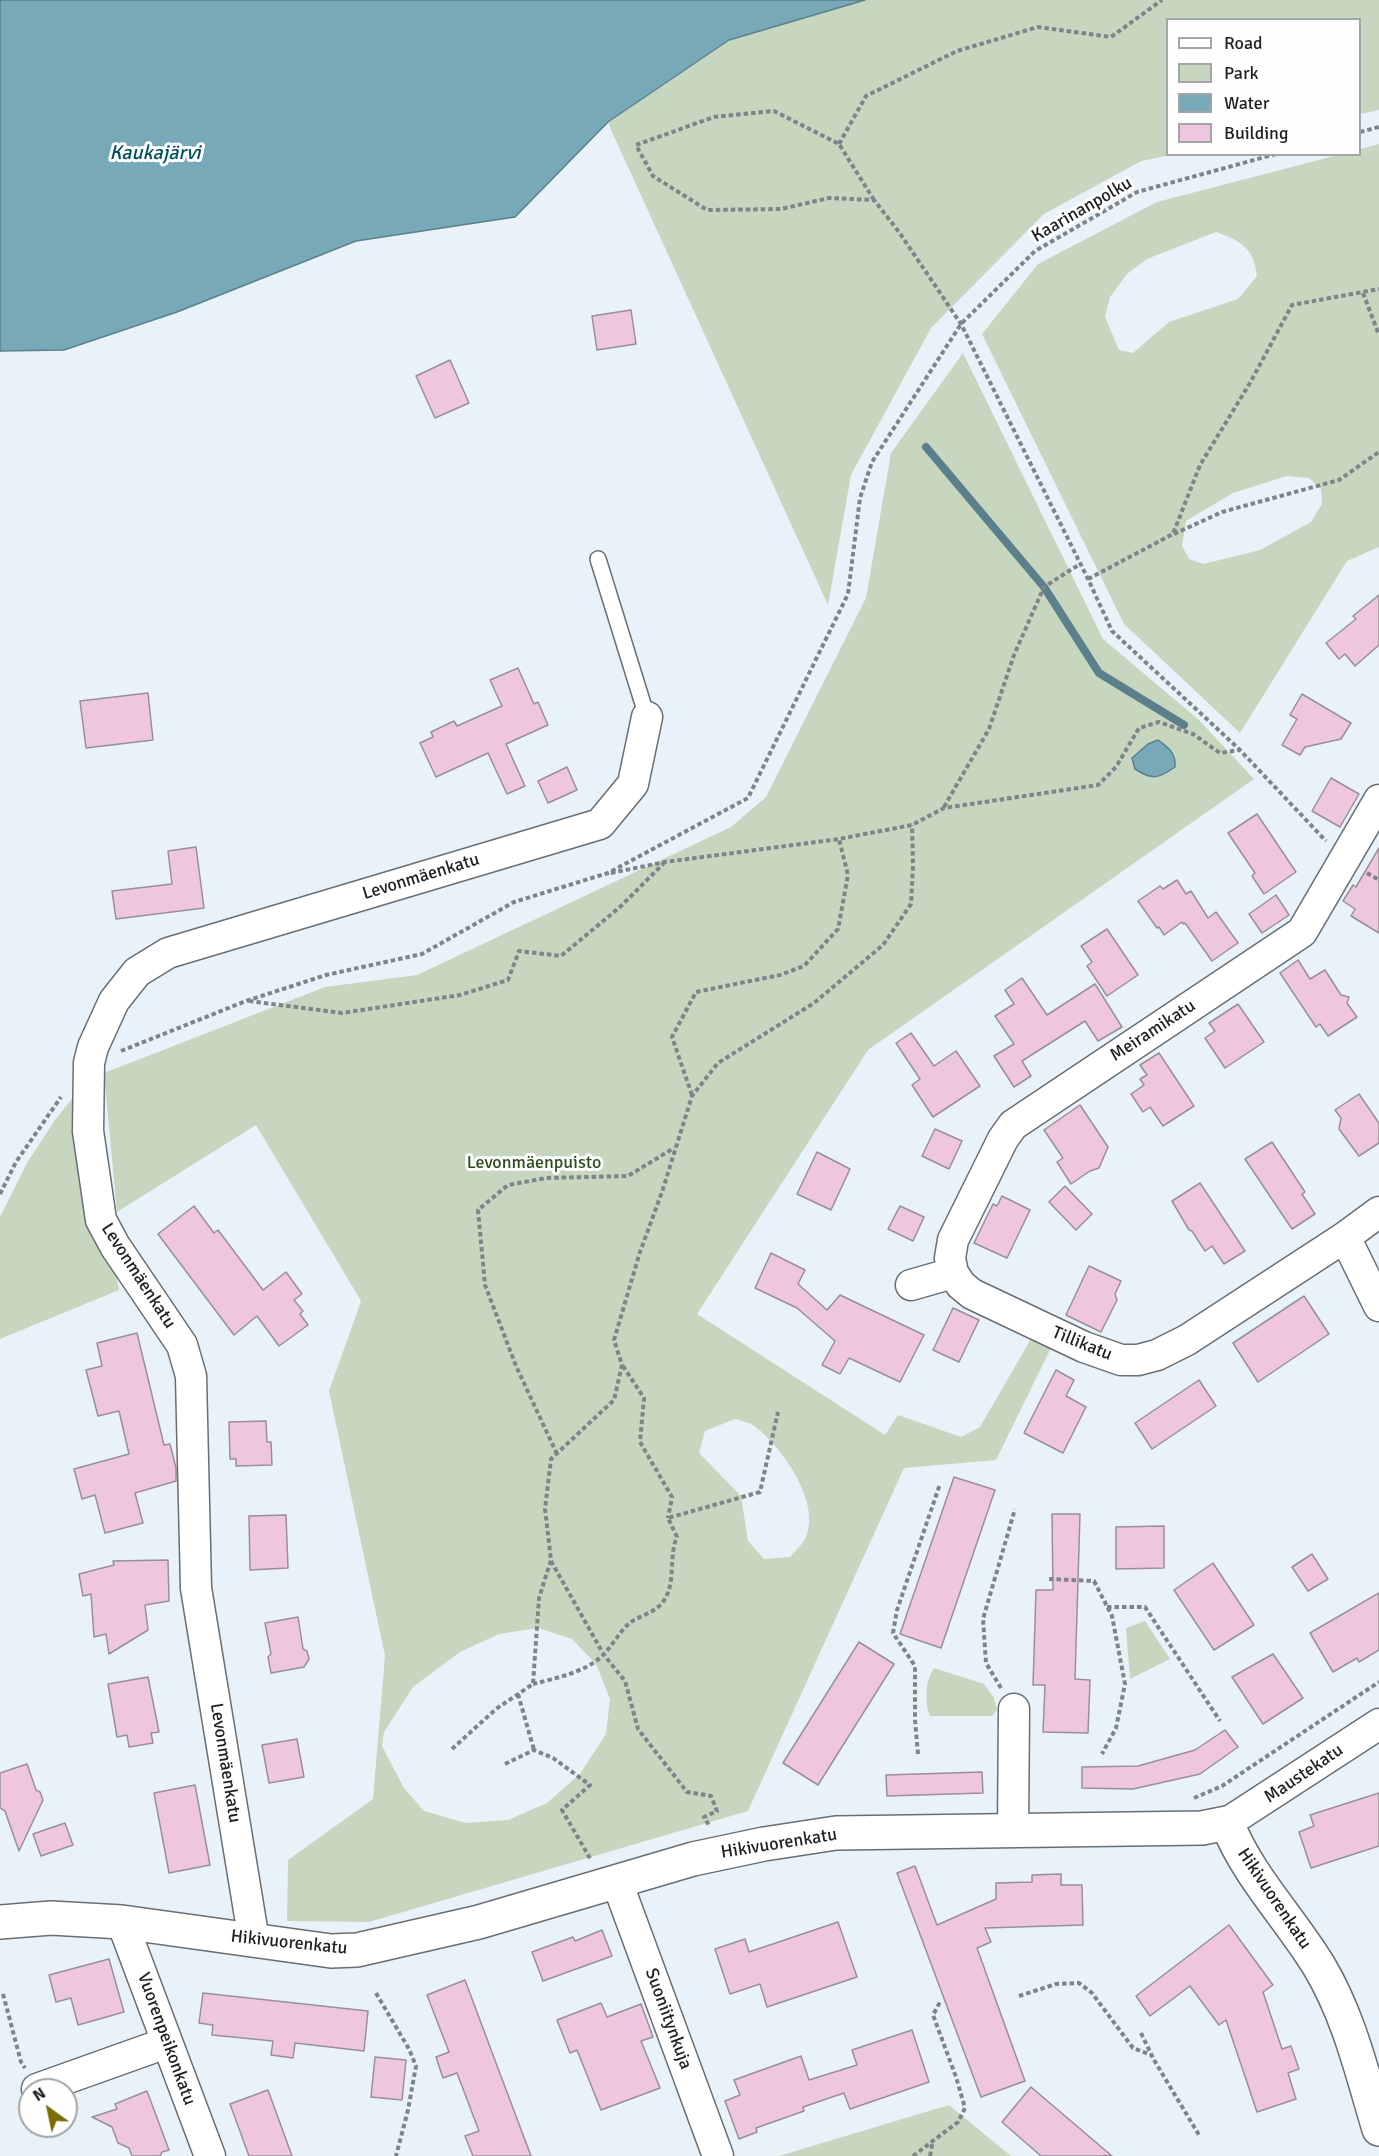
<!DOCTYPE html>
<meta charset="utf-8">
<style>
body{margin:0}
#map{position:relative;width:1379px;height:2156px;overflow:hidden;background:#eaf2f9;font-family:Signika,sans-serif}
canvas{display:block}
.legend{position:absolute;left:1166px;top:18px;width:195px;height:138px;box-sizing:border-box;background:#fefefe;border:2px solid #a4a5a6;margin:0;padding:8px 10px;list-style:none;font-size:18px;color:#1d2023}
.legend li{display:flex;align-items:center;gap:12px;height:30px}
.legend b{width:30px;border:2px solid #a4a5a6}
.north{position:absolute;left:18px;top:2078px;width:60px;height:60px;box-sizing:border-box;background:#fefefe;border:2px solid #a4a5a6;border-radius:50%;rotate:327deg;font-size:16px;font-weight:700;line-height:24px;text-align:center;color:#1d2023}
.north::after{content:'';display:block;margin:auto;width:21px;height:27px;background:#7b6c07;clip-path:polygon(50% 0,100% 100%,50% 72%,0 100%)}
</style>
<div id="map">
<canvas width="1379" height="2156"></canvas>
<ul class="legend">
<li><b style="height:8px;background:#fff"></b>Road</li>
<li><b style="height:16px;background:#c6d6bf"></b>Park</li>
<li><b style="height:16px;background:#77a9b8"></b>Water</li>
<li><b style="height:16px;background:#efc6e0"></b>Building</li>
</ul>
<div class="north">N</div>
</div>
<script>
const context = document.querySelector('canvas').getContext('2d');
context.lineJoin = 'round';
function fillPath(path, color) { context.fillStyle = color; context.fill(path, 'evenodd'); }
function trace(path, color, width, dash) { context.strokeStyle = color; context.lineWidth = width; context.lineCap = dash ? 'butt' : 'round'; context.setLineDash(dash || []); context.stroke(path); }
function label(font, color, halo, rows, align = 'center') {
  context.font = font + ' Signika,sans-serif'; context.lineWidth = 6; context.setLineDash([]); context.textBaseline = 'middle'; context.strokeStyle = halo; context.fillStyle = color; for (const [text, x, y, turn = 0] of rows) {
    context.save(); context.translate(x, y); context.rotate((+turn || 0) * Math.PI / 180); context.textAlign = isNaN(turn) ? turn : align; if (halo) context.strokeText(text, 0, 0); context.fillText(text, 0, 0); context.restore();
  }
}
const green = new Path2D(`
 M865 0H1379V110L1360 114V20H1168V154L1172 155 1141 161 1044 214 931 328 851 475 828 605 608 123 730 40Z
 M1379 144V547L1347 561 1240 733 1124 624 982 334 1038 264 1157 202 1338 155 1360 154V149ZM1216 232C1241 241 1254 248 1257 276L1238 299 1169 322 1133 353 1119 350 1105 317 1110 297 1127 274 1147 259ZM1287 476 1309 478 1321 489 1322 504 1311 522 1260 550 1203 564 1189 559 1182 546 1186 521 1233 493Z
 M963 353 1103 639 1199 720 1254 779 868 1050 697 1314 885 1435 898 1415 961 1437 980 1427 1032 1337 1052 1346 996 1460 904 1468 748 1811 369 1922 287 1921 288 1860 373 1799 385 1656 329 1391 361 1301 256 1125 117 1212 104 1073 325 987 417 975 731 827 766 797 866 598 891 453ZM735 1419C741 1421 748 1422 753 1425 781 1445 823 1504 805 1539 802 1545 795 1551 790 1557L764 1559 748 1541 741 1496 699 1453 705 1431ZM538 1628 572 1639 596 1664 610 1699 606 1734 580 1774 547 1803 508 1820 466 1823 424 1811 404 1788 382 1746 384 1732 413 1687 460 1652 499 1634Z
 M75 1095 73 1141 88 1220 114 1267 119 1290 0 1339V1217L27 1163 55 1120Z
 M1145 1621 1170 1659 1130 1679 1126 1628Z
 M934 1668 984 1684 994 1698 997 1710 992 1716H930C924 1701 925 1682 934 1668Z
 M949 2105 1011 2156H779Z`);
const water = new Path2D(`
 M0 0H865L729 40 608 122 515 217 356 241 177 312 64 350 0 351Z
 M1158 740C1169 748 1176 753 1175 767 1158 779 1152 780 1135 769L1132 758 1148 744Z`);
const stream = new Path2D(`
 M926 447 1044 587 1099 673 1184 725`);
const building = new Path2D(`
 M631 310 636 344 597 350 592 316Z
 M450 360 469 403 435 418 416 376Z
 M1379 595V645L1355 666 1345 654 1339 659 1326 643 1356 619 1353 616Z
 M518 668 534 704 538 702 548 725 506 744 525 786 507 794 488 753 436 777 420 743 433 737 431 732 454 721 457 726 502 706 490 680Z
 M148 693 153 740 86 748 80 701Z
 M1302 694 1351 723 1341 739 1305 747 1300 755 1282 745 1297 719 1290 715Z
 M567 767 577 790 548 803 538 781Z
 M1331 778 1359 794 1340 827 1312 811Z
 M1257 814 1296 872 1264 894 1252 876 1255 873 1228 833Z
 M196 847 204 908 116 919 112 891 172 884 168 851Z
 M1379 848V933L1351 916 1355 909 1343 901 1353 885 1356 887Z
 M1177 880 1186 894 1191 891 1208 918 1216 912 1238 943 1212 961 1185 923 1183 924 1182 922 1164 935 1159 927 1157 928 1138 901 1160 886 1163 889Z
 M1276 895 1289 915 1262 933 1249 914Z
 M1107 929 1138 975 1107 996 1087 966 1092 962 1081 946Z
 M1298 960 1310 979 1325 970 1341 995 1349 997 1347 1003 1357 1017 1328 1036 1320 1024 1316 1027 1280 973Z
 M1022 978 1047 1015 1095 984 1122 1027 1098 1041 1085 1021 1022 1061 1031 1076 1014 1087 994 1056 1014 1044 995 1016 1014 1004 1005 990Z
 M1238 1004 1264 1042 1225 1068 1205 1038 1215 1031 1209 1023Z
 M911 1033 934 1066 956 1051 980 1086 933 1117 912 1085 920 1079 896 1043Z
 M1159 1053 1194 1106 1163 1126 1150 1107 1143 1112 1131 1094 1144 1085 1140 1079 1147 1075 1140 1065Z
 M1359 1094 1379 1123V1143L1359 1156 1339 1129 1341 1118 1335 1110Z
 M1080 1105 1108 1147 1099 1168 1090 1171 1071 1184 1057 1162 1063 1158 1044 1130Z
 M935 1129 962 1141 949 1169 922 1156Z
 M1272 1142 1305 1192 1302 1194 1315 1214 1292 1229 1245 1159Z
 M817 1152 850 1169 831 1210 797 1194Z
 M1200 1183 1245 1251 1224 1264 1212 1246 1205 1251 1192 1231 1189 1230 1172 1201Z
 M1065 1186 1092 1214 1076 1230 1049 1202Z
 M1002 1196 1030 1210 1007 1258 974 1243 993 1204 997 1206Z
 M194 1206 214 1233 218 1230 263 1290 286 1272 302 1294 294 1300 303 1311 300 1314 308 1325 279 1346 257 1316 234 1335 158 1234Z
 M900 1206 924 1217 913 1241 888 1229Z
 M771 1253 805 1270 798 1284 827 1310 840 1295 924 1335 900 1382 849 1358 840 1374 822 1365 835 1341 797 1308 755 1288Z
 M1089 1266 1121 1281 1115 1294 1117 1300 1101 1332 1066 1315Z
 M1304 1296 1329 1334 1258 1382 1233 1343Z
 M953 1308 979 1320 959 1362 933 1350Z
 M137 1333 164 1445 170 1444 176 1468V1481L135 1493 143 1523 105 1533 95 1495 82 1499 74 1469 129 1454 119 1411 98 1416 86 1370 102 1366 97 1343Z
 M1056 1370 1074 1380 1066 1396 1086 1407 1063 1453 1024 1433Z
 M1199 1380 1216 1406 1152 1449 1135 1423Z
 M266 1421 267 1442H271L272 1465 236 1466V1459H230L229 1422Z
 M954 1477 995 1490 941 1648 900 1634Z
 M1052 1514H1080L1075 1679 1090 1680 1088 1733 1043 1732 1045 1685H1033L1036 1590H1053Z
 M286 1515 288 1568 250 1570 249 1516Z
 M1164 1526V1568L1116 1569V1527Z
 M1312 1554 1328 1579 1308 1591 1292 1567Z
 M168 1560 169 1601 145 1605 148 1630 109 1654 106 1634 94 1637 91 1594 83 1596 79 1574 114 1565 113 1561Z
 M1213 1563 1254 1625 1214 1650 1174 1590Z
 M1379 1593V1650L1359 1662 1357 1658 1333 1672 1310 1633Z
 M298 1617 303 1649 307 1651 309 1659 304 1667 271 1673 268 1657 271 1654 265 1623Z
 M859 1642 894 1664 818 1785 783 1763Z
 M1273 1654 1303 1698 1263 1724 1232 1677Z
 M148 1677 159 1732 151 1733 153 1743 129 1747 127 1735 117 1737 108 1684Z
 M1225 1730 1238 1747 1200 1774 1133 1789 1082 1788V1767L1138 1766 1195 1750Z
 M297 1739 304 1777 269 1783 262 1745Z
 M27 1764 36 1790 40 1792 43 1800 19 1851 5 1811 0 1808V1773Z
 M982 1772 983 1793 887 1796 886 1775Z
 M195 1785 210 1865 169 1873 154 1793Z
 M1379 1793V1846L1311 1868 1299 1832 1314 1826 1310 1815Z
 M65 1823 73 1845 41 1856 33 1834Z
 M915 1866 937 1925 996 1899V1883L1032 1882V1875L1061 1874V1885H1082L1083 1925 985 1928 991 1942 977 1948 1025 2081 981 2097 897 1873Z
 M838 1922 857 1977 767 2007 760 1984 730 1994 715 1949 745 1939 749 1952Z
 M1229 1925 1273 1985 1263 1992 1282 2049 1291 2046 1299 2069 1288 2073 1296 2099 1257 2112 1226 2020 1219 2025 1190 1986 1150 2016 1136 1996Z
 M602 1930 612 1956 543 1981 532 1952 573 1937 575 1941Z
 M109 1959 124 2012 78 2025 71 1998 56 2002 49 1975Z
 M465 1980 493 2055 531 2156H473L465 2136 479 2131 457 2073 443 2078 436 2057 449 2052 427 1995Z
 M203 1993 368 2011 364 2051 295 2043 293 2058 271 2055 273 2041 212 2035 213 2025 199 2023Z
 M601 2003 607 2017 641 2004 653 2037 641 2041 660 2088 601 2110 577 2050 570 2053 557 2020Z
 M912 2030 929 2082 850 2109 844 2093 803 2107 804 2111 756 2128 757 2132 739 2139 725 2101 740 2095 734 2080 801 2056 809 2080 857 2065 852 2050Z
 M375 2057 406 2060 402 2100 371 2097Z
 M1031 2087 1112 2156H1041L1002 2122Z
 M268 2090 292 2156H249L230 2104Z
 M147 2091 169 2150 162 2152 160 2156H132L129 2148 118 2143 112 2127 92 2117 117 2109 115 2104Z`);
const path = new Path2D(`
 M1360 132 1379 127
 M839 144 866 96 957 51 1038 27 1111 37 1162 0
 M874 200 839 144 774 111 714 117 636 145 653 176 707 210 781 209 829 198 874 200 899 232 961 324 1088 579 1112 631 1239 749 1326 841
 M1363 293 1379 335
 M1174 534 1222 512 1339 480 1379 452
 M1088 579 1173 534 1200 465 1250 383 1292 305 1379 289
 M944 807 989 729 1014 655 1044 587 1080 564
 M611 873 665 862 839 839 912 825 944 808 1098 785 1116 767 1139 728 1159 722 1193 734 1220 753 1239 750
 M1367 873 1379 880
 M249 1001 342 1013 460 995 508 980 519 951 561 956 620 907 664 863
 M121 1051 246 1001 326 975 422 954 514 902 608 873 748 798 848 594 860 498 872 462 961 324 1035 251 1137 192 1276 154
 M692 1095 672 1037 696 992 780 975 804 966 838 929 848 875 839 839
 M0 1194 16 1162 61 1097
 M623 1366 644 1398 640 1442 672 1497 668 1518
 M557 1454 516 1366 485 1285 478 1210 508 1185 546 1178 628 1176 674 1148
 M551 1561 604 1655 625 1681 638 1729 687 1792 711 1796 717 1811 704 1817 710 1827
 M1049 1579 1094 1581 1112 1616 1125 1684 1116 1728 1102 1754
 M1107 1607H1145L1220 1721
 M533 1684C556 1678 587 1672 604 1654 614 1644 620 1630 631 1622 640 1616 655 1612 662 1603 677 1585 668 1557 677 1537L668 1518 760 1492 778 1412
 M1001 1688 986 1663 983 1619 1015 1509
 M518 1694 534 1750
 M452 1749 496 1709 533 1684 539 1598 551 1560 545 1509 551 1459 614 1400 622 1365 614 1340 640 1252 662 1192 692 1096 718 1063 814 1003 883 945 911 904 913 866 912 825
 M918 1754 915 1720V1666L893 1633 897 1610 940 1484
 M505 1764 534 1750 553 1758 590 1785 562 1810 591 1860
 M1194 1798 1222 1786 1379 1682
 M376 1993 409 2049 416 2066 408 2110 396 2156
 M3 1994 21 2062 25 2068
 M1019 1996 1056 1984 1079 1983 1092 1993 1133 2048 1151 2055
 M1141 2033 1154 2060 1199 2135
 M913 2156 958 2122 965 2108 956 2077 933 2015 940 2002
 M930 2156 933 2140
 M1105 2156V2155`);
const service = new Path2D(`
 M598 559 647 717`);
const minor = new Path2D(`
 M1345 1237 1379 1306
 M953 1273 950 1258 953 1240 1003 1139 1013 1125 1302 932 1379 800
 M911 1285 953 1273 961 1285 972 1294 1084 1347 1121 1360H1138L1157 1355 1187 1340 1345 1237 1379 1212
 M1227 1823 1379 1724
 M1013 1831 1014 1709
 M617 1882 718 2156
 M122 1922 210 2156
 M254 1941 196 1588 191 1376 182 1345 115 1246 101 1220 88 1131 89 1063 93 1047 114 1001 137 972 168 953 600 824 633 784 647 717
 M37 2089 166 2043`);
const tertiary = new Path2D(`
 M0 1922 51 1918 122 1922 331 1951 357 1950 479 1922 693 1859 764 1844 836 1833 1202 1828 1227 1823C1248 1876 1289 1917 1319 1966 1349 2016 1362 2073 1379 2129`);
const streetNames = [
 ["Kaarinanpolku",1082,210,-30],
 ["Levonmäenkatu",421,877,-17],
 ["Meiramikatu",1153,1031,-33],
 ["Levonmäenkatu",138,1276,57],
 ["Tillikatu",1082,1344,22],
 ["Levonmäenkatu",225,1763,81],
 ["Maustekatu",1304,1774,-34],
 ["Hikivuorenkatu",779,1844,-9],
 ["Hikivuorenkatu",1274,1899,56],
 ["Hikivuorenkatu",289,1943,6],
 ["Suoniitynkuja",668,2019,70],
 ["Vuorenpeikonkatu",166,2039,70]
];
const parkNames = [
 ["Levonmäenpuisto",534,1163]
];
const waterNames = [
 ["Kaukajärvi",155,154]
];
fillPath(green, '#c6d6bf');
fillPath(water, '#77a9b8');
trace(water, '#5c808b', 1.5);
trace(stream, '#5c808b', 8);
fillPath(building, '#efc6e0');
trace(building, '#989095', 1.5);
trace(service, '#676e74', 18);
trace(minor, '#676e74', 33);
trace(tertiary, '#676e74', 36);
trace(path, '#7f8489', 4, [4.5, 3]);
trace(service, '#fff', 15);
trace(minor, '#fff', 30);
trace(tertiary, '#fff', 33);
label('18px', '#1d2023', '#fefefe', streetNames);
label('18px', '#2c4e1b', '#fefefe', parkNames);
label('italic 20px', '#024f5f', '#fefefe', waterNames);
</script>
